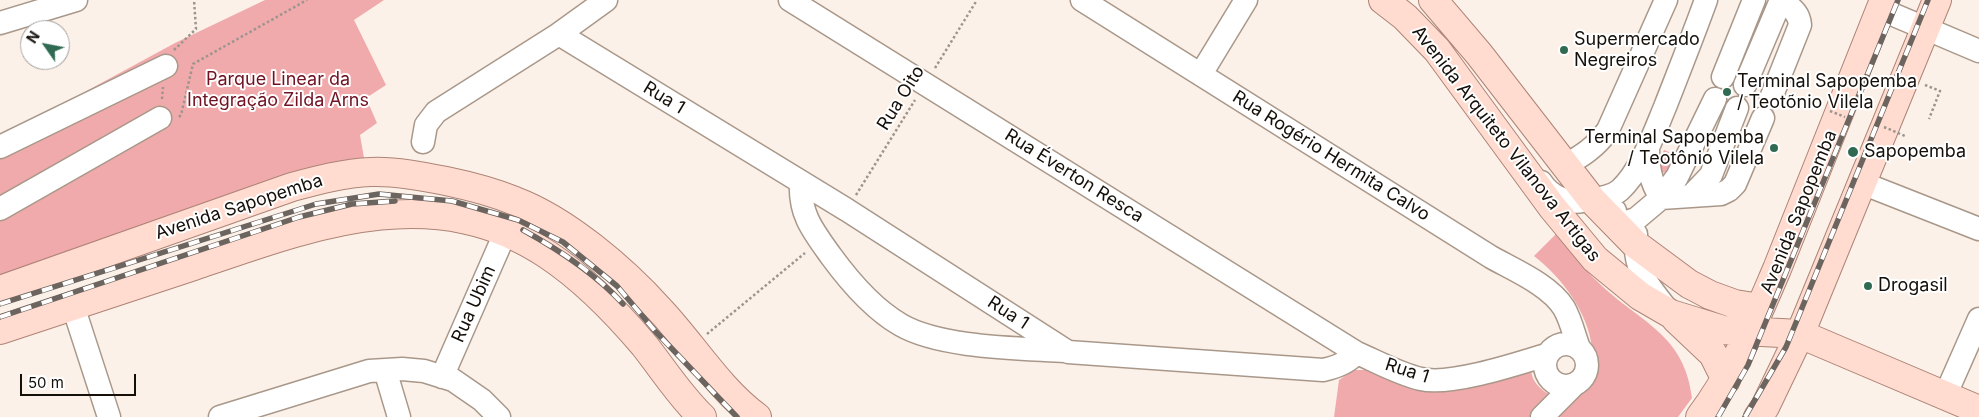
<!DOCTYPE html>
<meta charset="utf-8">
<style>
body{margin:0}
#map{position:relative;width:1979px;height:417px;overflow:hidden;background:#fcf1e8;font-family:Inter,sans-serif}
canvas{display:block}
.north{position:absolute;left:20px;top:20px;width:50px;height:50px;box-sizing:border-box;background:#fff;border:1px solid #a19f9d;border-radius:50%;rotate:303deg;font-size:14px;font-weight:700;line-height:20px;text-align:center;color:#150f0a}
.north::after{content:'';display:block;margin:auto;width:18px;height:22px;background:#316a53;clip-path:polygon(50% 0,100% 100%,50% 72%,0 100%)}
.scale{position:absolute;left:20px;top:374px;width:116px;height:22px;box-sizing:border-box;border:2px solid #150f0a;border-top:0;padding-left:6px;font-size:15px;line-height:18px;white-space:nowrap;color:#150f0a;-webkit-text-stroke:4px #fff;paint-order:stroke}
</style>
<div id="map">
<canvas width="1979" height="417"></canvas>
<div class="north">N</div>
<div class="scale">50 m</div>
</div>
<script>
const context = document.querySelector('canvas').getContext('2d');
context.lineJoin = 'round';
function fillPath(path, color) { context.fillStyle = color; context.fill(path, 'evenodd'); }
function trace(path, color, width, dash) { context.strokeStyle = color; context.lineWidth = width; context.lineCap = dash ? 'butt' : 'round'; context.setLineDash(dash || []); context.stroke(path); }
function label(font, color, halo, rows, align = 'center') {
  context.font = font + ' Inter,sans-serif'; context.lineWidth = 4; context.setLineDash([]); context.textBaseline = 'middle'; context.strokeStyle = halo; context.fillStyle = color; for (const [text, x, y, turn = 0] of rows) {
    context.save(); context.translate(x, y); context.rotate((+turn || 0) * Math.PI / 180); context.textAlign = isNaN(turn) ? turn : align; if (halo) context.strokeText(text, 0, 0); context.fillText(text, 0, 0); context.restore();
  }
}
const green = new Path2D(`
 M265 0H384L354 20 386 85 366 98 377 123 360 135 364 158 307 172 0 278V138L175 43Z
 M1664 150 1681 157 1670 174 1661 172 1659 161Z
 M1556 234C1570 250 1583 269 1599 283 1640 323 1684 333 1692 398L1678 417H1558C1573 403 1588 383 1592 363 1593 358 1592 352 1592 348 1588 312 1562 278 1534 256Z
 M1354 370H1531C1532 382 1540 389 1550 395L1531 417H1334L1339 380Z`);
const path = new Path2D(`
 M174 50 196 29 194 0
 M935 68 977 0
 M1925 85 1940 91 1929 119
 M162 99 163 87
 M179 117 181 115 193 64 307 0
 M856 195 915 100
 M707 334 805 253`);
const minor = new Path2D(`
 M790 0 1357 353
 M1082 0 1491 257C1514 270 1550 285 1564 308 1571 320 1574 335 1579 348
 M1880 9 1979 51
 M0 23 76 0
 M559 34 847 210 1068 352 1323 370C1337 367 1346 363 1357 353 1378 362 1399 374 1421 379 1450 386 1517 364 1546 355
 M1201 74 1246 0
 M1723 77 1754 0
 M1745 85 1781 0
 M1771 98 1800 25C1799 12 1791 8 1781 0
 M423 142 426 125 436 112 559 34 606 0
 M0 147 166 66
 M1648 147C1648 167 1650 181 1661 198
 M1564 166C1582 156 1596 147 1608 130L1666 0
 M801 182C799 214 813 231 831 256 850 282 873 309 901 325 941 348 1019 348 1065 351
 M1541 182C1550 196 1567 204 1583 201 1594 199 1611 198 1620 190 1641 171 1654 133 1665 107 1679 71 1693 36 1706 0
 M1862 183 1979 229
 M1691 196 1711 175 1737 108
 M1661 198 1721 194 1729 190 1735 184 1763 118
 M0 209 160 118
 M1615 211 1616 225 1636 219 1661 198 1677 177 1715 99
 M1636 234C1633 267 1645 282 1666 308
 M73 306 109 417
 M1545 365a21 21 0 1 1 42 0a21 21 0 1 1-42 0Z
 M385 370 399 417
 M442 377 506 231
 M1945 396 1979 319
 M220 417 369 371 402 369 424 371 453 380 482 400 499 417
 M1542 417 1575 384`);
const major = new Path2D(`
 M1383 0 1405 17 1437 50 1552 207 1595 259 1640 296 1671 314 1723 330 1800 334 1979 410
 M1433 0 1479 54 1592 200 1635 244 1689 284 1710 295 1735 304 1760 308
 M0 290 292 187C318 180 344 173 371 172 396 171 422 176 446 181 470 186 493 192 515 201 566 220 624 270 660 310 693 345 718 388 757 417
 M1676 319 1713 354 1726 380
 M0 330C65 309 129 287 194 266 311 226 433 178 548 255 584 279 616 312 644 345 663 369 680 396 702 417
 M1700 417C1734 372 1755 320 1777 269L1884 0
 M1758 417 1765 407 1800 334 1937 0`);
const rail = new Path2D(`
 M523 230C559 250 595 273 623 304
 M0 304 316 204 379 194 452 201 518 220 563 242 617 286 656 332 737 417
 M0 317 299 217 352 204 395 201
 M1718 417 1748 365 1898 0
 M1745 417 1786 347 1928 0`);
const pathBridge = new Path2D(`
 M1830 111 1845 117
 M1884 127 1905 136`);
const markers = [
 [1564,50,5,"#316a53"],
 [1727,92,5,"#316a53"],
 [1774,148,5,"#316a53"],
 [1853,152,6,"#316a53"],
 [1868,286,5,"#316a53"]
];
const poiNames = [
 ["Supermercado",1574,40],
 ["Negreiros",1574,61],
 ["Terminal Sapopemba",1737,82],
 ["/ Teotõnio Vilela",1737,103],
 ["Terminal Sapopemba",1764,138,"right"],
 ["/ Teotônio Vilela",1764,159,"right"],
 ["Sapopemba",1864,152],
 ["Drogasil",1878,286]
];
const parkNames = [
 ["Parque Linear da",278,80],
 ["Integração Zilda Arns",278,101]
];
const streetNames = [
 ["Rua 1",664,98,31],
 ["Rua Oito",901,98,-58],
 ["Avenida Arquiteto Vilanova Artigas",1506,144,52],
 ["Rua Rogério Hermita Calvo",1331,156,32],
 ["Rua Éverton Resca",1074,176,32],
 ["Avenida Sapopemba",239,207,-18],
 ["Avenida Sapopemba",1799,212,-68],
 ["Rua Ubim",474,304,-66],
 ["Rua 1",1008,313,33],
 ["Rua 1",1407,371,18]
];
fillPath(green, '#f0aaac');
trace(minor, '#a9988a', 25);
trace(major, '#ad8476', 30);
trace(path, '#9d948d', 2.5, [2.5, 2.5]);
trace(minor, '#fff', 22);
trace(major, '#ffdbd0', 28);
trace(rail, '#6c645e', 5.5);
trace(rail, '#fff', 4, [11]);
trace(pathBridge, '#9d948d', 2.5, [2.5, 2.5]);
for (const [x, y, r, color] of markers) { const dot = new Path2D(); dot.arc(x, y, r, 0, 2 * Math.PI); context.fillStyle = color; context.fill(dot); trace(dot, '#fff', 2); }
label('18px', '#150f0a', '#fff', poiNames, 'left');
label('18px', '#701222', '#fff', parkNames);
label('18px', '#150f0a', '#fff', streetNames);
</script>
